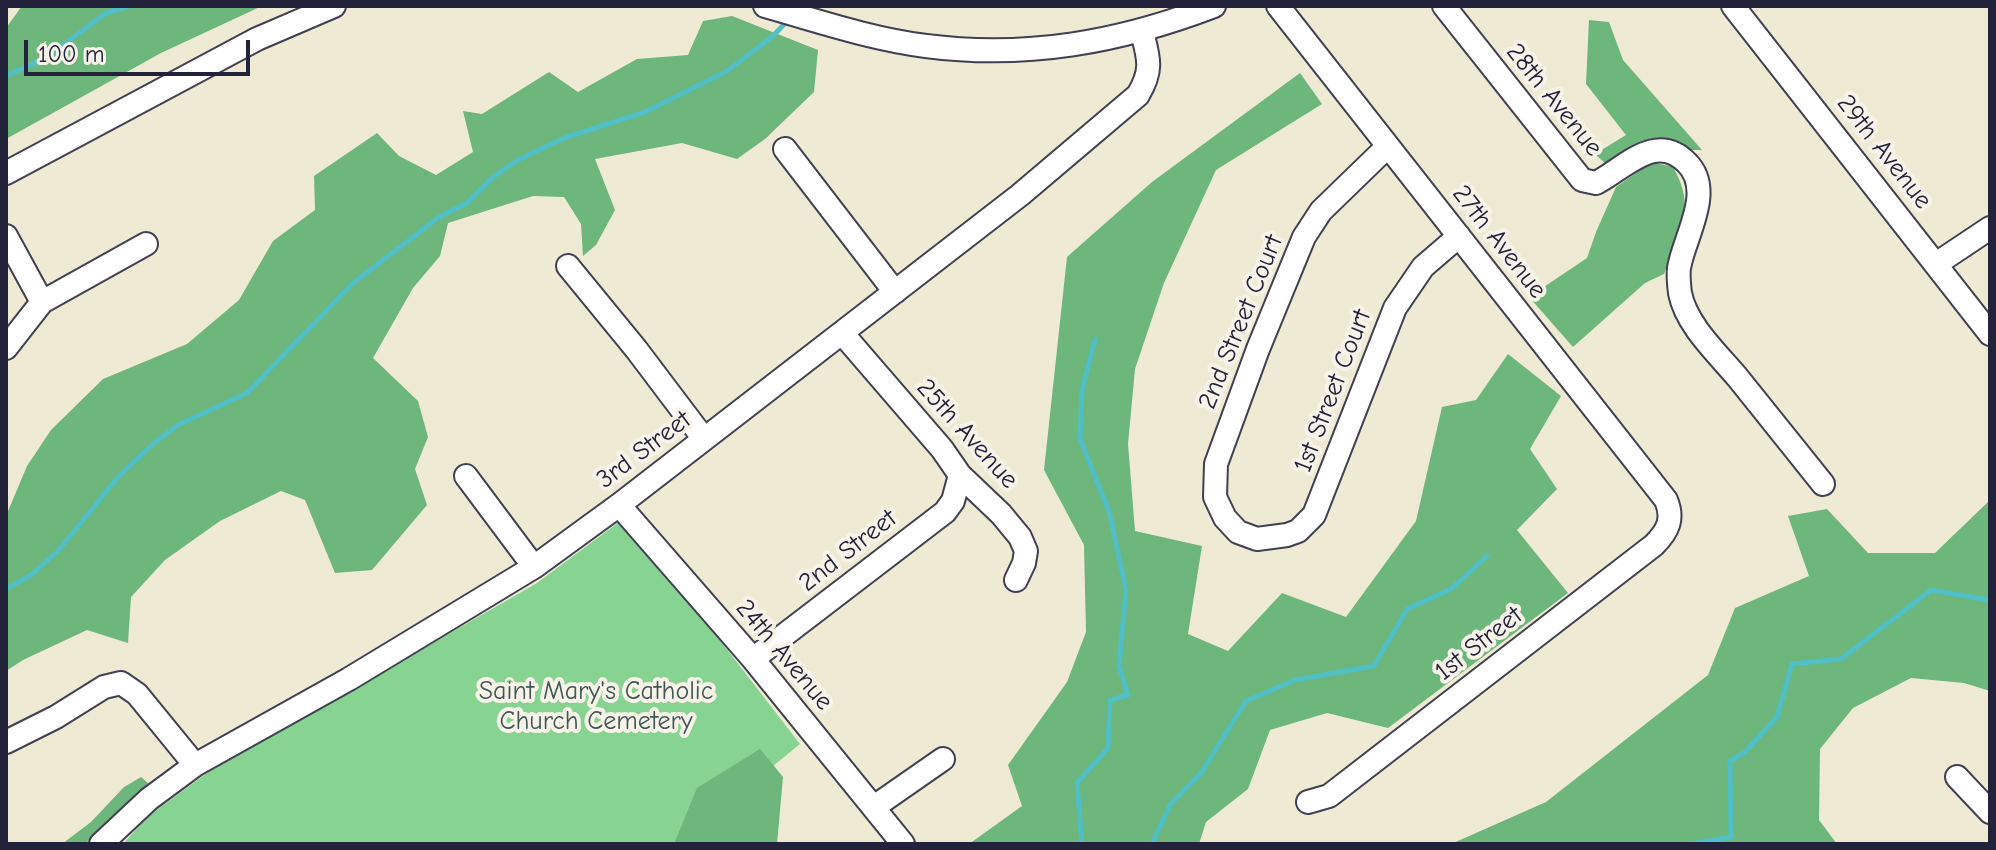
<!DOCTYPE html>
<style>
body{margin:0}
#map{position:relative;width:1996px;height:850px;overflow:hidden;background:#efead3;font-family:"Comic Neue",sans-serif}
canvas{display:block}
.frame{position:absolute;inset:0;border:8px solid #22223b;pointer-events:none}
.scale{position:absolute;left:24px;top:40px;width:226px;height:36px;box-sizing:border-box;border:4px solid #22223b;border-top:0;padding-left:10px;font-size:24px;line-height:28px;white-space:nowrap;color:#22223b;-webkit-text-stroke:6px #f7f3e8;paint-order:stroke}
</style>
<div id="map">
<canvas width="1996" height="850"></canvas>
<div class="frame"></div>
<div class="scale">100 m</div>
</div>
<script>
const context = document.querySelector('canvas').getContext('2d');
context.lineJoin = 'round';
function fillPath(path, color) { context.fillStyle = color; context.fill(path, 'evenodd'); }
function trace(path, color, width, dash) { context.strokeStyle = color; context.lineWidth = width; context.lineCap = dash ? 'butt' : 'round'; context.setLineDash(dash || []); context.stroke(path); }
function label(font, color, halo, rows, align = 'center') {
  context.font = font + ' "Comic Neue",sans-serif'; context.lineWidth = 8; context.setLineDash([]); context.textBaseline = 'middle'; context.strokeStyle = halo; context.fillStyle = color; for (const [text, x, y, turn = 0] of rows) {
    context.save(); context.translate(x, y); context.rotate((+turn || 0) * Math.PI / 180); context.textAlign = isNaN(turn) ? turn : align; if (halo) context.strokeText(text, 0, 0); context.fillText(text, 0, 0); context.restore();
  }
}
const green = new Path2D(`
 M619 522 644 542 800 744 724 806 753 844H123L148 816 210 771 537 583Z`);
const forest = new Path2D(`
 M22 6H262L161 53 6 139V28Z
 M732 16 818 50 814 92 765 139 737 159 682 143 595 159 615 210 596 245 583 256 581 224 564 197 533 196 448 223 440 256 413 288 373 358 418 401 428 437 415 469 427 505 372 570 335 573 305 500 281 491 220 521 165 560 131 597 128 643 87 630 23 660 6 671V516L27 466 51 430 103 379 187 344 239 300 273 241 315 210 314 176 377 133 399 156 436 175 473 152 463 111 482 114 549 72 578 92 637 59 688 55 703 21Z
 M1589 20 1609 22 1623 60 1702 150H1689L1653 141 1606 164 1595 154 1626 135 1586 84Z
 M1300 73 1322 104 1216 170 1164 283 1135 369 1128 444 1135 531 1202 546 1188 634 1228 651 1282 593 1346 617 1416 521 1442 407 1476 400 1508 354 1561 396 1530 449 1557 489 1517 530 1568 593 1388 728 1327 713 1270 730 1248 789 1206 822 1199 844H969L1022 806 1008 765 1067 682 1086 632 1084 545 1044 470 1067 257 1152 182Z
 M1652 162 1673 167C1697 208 1680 234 1664 274L1645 283 1573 347 1529 297 1587 258 1596 232 1616 187Z
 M1990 500V691L1964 683 1911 678 1853 708 1820 749 1819 820 1837 844H1451L1546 802 1708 675 1735 608 1809 576 1788 516 1827 509 1868 553H1935Z
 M760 749 783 777 777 844H674L697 788Z
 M141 777 149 784 85 844H62L91 822 124 787Z`);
const stream = new Path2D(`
 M6 76 44 59 106 13 130 6
 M6 589 31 575 58 551 118 477 154 443 178 425 247 393 352 284 439 217 467 203 492 178 518 160 564 138 645 112 727 71 773 36 789 19
 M1082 844 1077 783 1108 748 1110 700 1128 695 1119 666 1126 590 1109 511 1080 439 1082 390 1095 339
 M1152 844 1170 805 1201 773 1246 701 1295 680 1374 666 1407 609 1451 589 1487 556
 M1689 844 1731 837 1730 761 1745 752 1777 717 1792 664 1841 659 1931 590 1990 600`);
const minor = new Path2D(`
 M765 6C818 21 871 39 926 46 1027 59 1120 42 1214 6
 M1278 6 1666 500C1674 519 1668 531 1654 545L1329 796 1308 802
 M1444 6 1582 180 1596 183C1625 168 1656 131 1687 163 1715 191 1684 237 1679 268 1678 276 1679 285 1680 293 1686 325 1718 354 1738 378 1766 413 1794 448 1823 484
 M1733 6 1990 334
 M1388 146 1321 211 1304 237 1258 349 1216 464 1215 497 1225 518 1238 532 1257 539 1287 535 1298 531 1314 515 1395 308 1423 267 1459 236
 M785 149 895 292
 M6 173 257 39 334 6
 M6 236 42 302
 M1936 264 1990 228
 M568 266 636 349 704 439
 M842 333 942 449 960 475 1001 514 1020 537 1026 551 1024 563 1016 580
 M6 348 42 302 146 244
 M466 476 534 567
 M619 505 753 659 903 844
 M753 659 945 512 953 501 960 475
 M6 742 56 717 104 687 121 683 137 694 195 765
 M1957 777 1990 812
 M874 807 943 759
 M101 844 149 799 195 765 349 679 534 567 619 505 1020 195 1138 95C1153 70 1149 59 1142 32`);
const streetNames = [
 ["28th Avenue",1554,100,51],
 ["29th Avenue",1884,152,52],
 ["27th Avenue",1499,242,52],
 ["2nd Street Court",1241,322,-68],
 ["1st Street Court",1333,391,-69],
 ["25th Avenue",967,434,48],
 ["3rd Street",644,450,-37],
 ["2nd Street",848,551,-38],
 ["1st Street",1479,644,-38],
 ["24th Avenue",784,655,50]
];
const parkNames = [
 ["Saint Mary's Catholic",596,692],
 ["Church Cemetery",596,722]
];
fillPath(green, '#87d492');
fillPath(forest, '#6db67c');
trace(stream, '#51bfc6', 5);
trace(minor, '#414052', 26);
trace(minor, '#fff', 22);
label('26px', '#22223b', '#f7f3e8', streetNames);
label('26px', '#405755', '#f7f3e8', parkNames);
</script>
